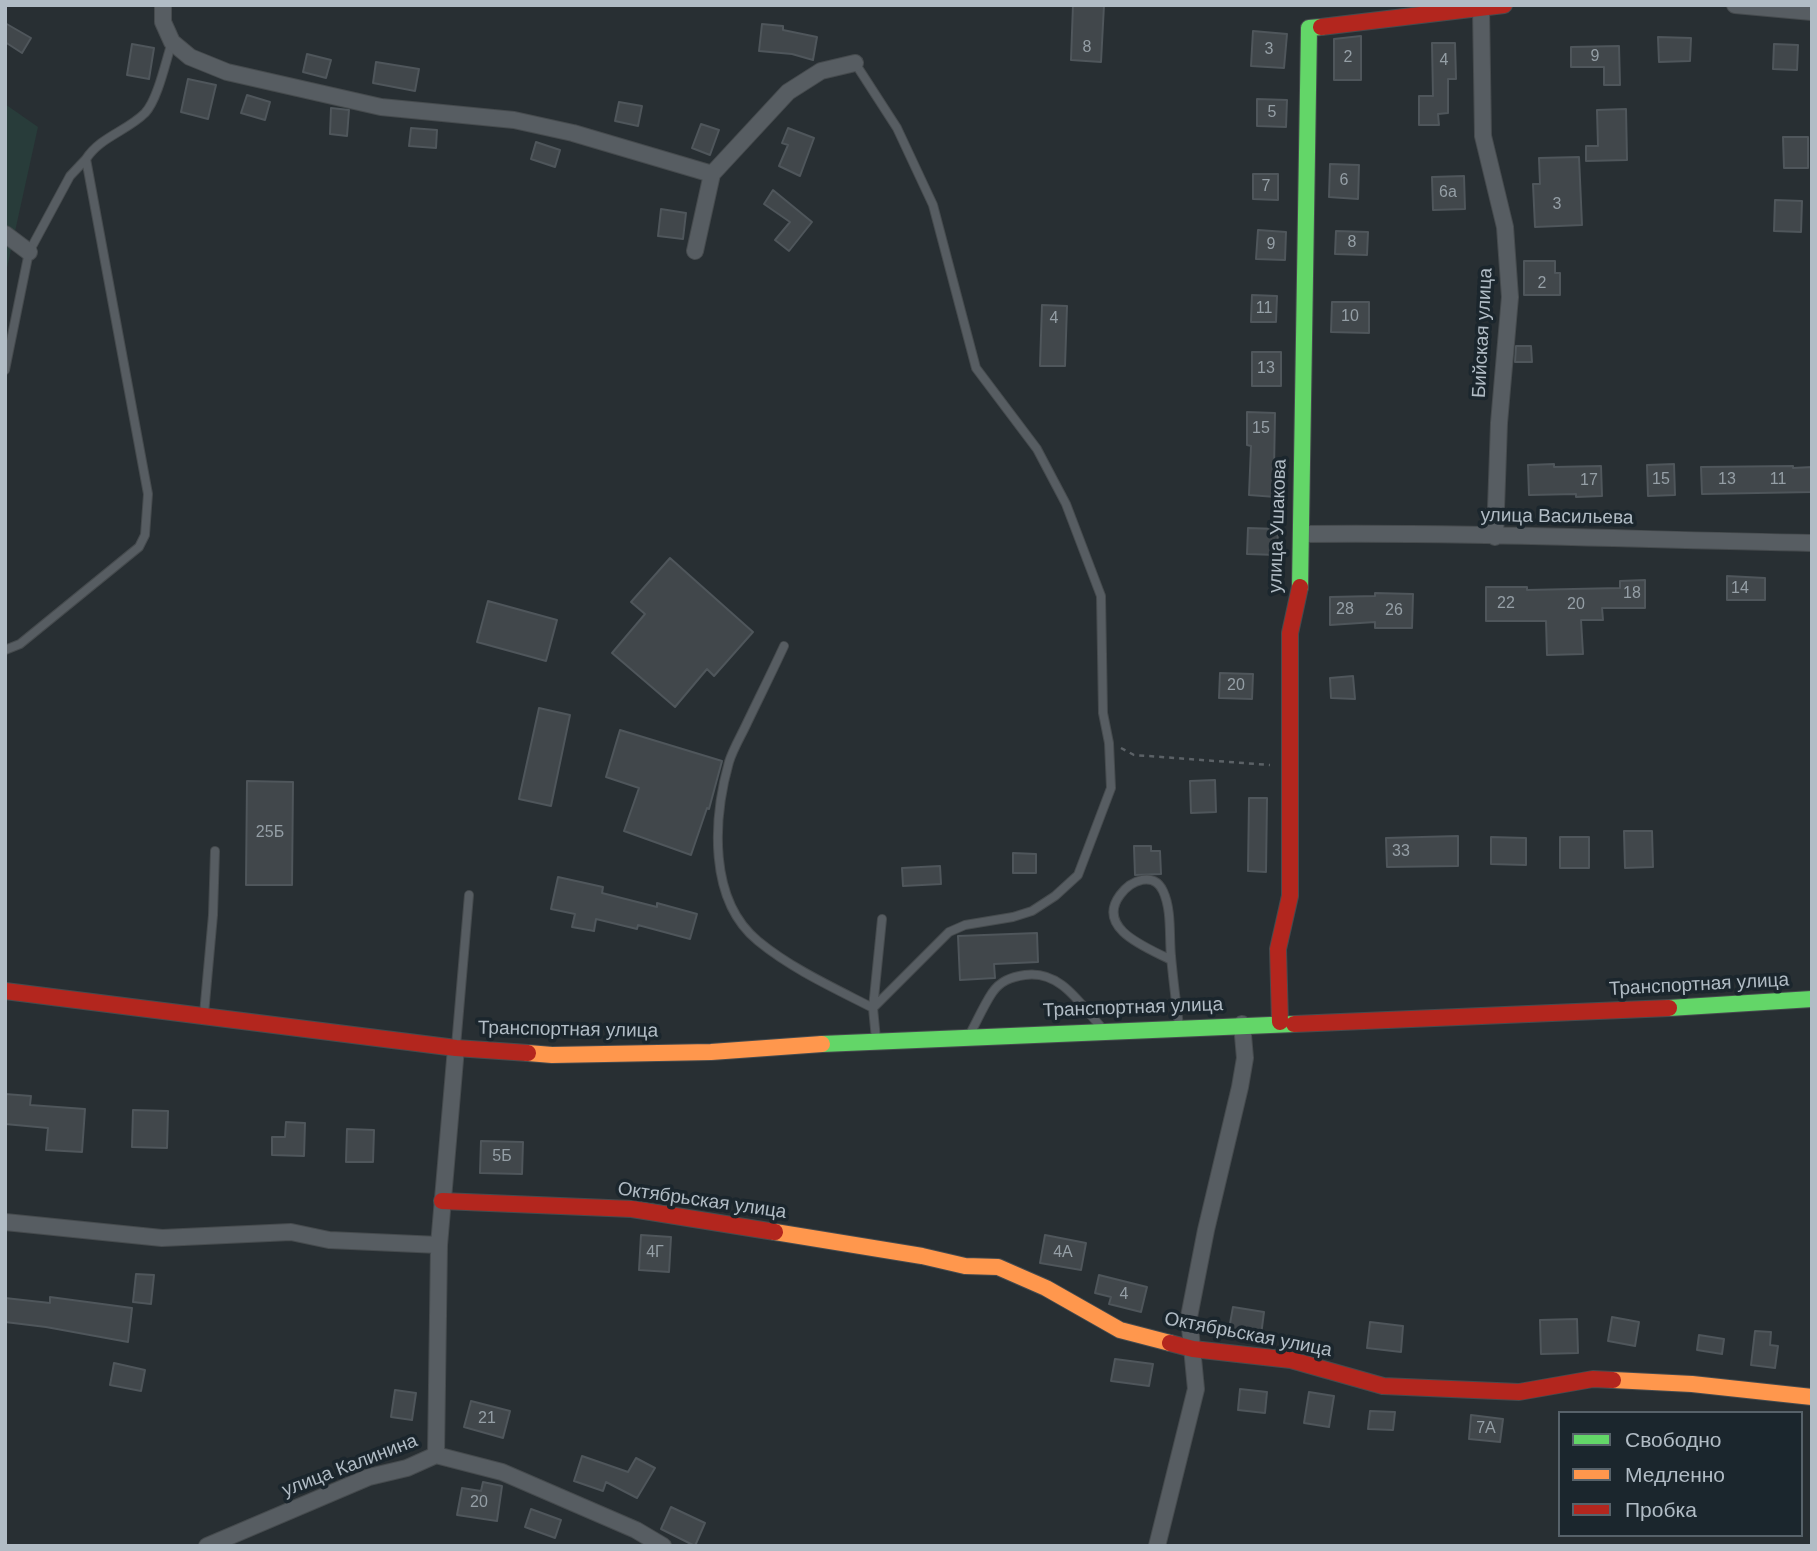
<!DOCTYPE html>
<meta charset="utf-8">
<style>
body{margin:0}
#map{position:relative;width:1817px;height:1551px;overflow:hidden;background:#282f33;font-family:Arial,sans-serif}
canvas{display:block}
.frame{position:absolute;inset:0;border:7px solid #b1bcc5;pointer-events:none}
.legend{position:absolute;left:1558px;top:1411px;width:245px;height:126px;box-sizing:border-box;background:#1b262d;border:2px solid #57626a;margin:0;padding:9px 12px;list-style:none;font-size:21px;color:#b1bcc5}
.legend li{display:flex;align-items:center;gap:14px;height:35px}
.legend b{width:35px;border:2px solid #57626a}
</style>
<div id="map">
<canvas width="1817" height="1551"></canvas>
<div class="frame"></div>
<ul class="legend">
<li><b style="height:9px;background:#63d668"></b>Свободно</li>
<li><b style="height:9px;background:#ff974d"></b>Медленно</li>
<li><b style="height:9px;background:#b3261e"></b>Пробка</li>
</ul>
</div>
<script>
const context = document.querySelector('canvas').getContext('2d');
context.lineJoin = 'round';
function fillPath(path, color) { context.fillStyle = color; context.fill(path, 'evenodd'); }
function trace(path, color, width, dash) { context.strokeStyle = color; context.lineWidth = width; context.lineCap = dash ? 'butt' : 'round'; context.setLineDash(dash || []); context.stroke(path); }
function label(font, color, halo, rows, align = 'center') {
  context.font = font + ' Arial,sans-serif'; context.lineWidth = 7; context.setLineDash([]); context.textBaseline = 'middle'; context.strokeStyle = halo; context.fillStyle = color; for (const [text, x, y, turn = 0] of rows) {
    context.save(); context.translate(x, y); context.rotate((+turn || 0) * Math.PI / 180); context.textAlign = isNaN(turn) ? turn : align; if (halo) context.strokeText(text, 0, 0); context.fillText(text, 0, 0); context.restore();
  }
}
const green = new Path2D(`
 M5 104 38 127 5 277Z`);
const building = new Path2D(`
 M1073 5H1104L1101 62 1071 60Z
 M5 23 31 38 22 53 5 42Z
 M762 24 783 26V30L817 37 813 60 792 54 759 51Z
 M1253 31 1287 34 1284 68 1251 66Z
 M1361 36V80H1334V39Z
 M1658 37 1691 38 1690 61 1659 62Z
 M1432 43H1455L1456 79H1448V113L1438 114 1439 125H1419V96H1433Z
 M132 44 154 48 149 79 127 75Z
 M1774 44 1798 45 1797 70 1773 69Z
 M1619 46 1620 85H1604V67H1571V47Z
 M307 54 331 60 326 78 303 72Z
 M376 62 419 69 415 91 373 83Z
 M188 79 216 85 208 119 181 112Z
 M247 95 270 102 265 120 241 113Z
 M1257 99 1287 100 1286 127 1257 126Z
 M619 102 642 106 638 126 615 121Z
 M331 108 349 110 347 136 330 134Z
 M1626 109 1627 160 1586 161V146H1598L1597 110Z
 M701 124 719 130 710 155 692 148Z
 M411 128 437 130 436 148 409 146Z
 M788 128 814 138 800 176 779 166 788 145 782 143Z
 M1783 137H1808V168H1784Z
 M536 142 560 150 555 167 531 159Z
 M1579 157 1582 225 1535 227 1533 184H1540L1539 158Z
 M1330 164 1359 165 1358 199 1329 197Z
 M1253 174H1278V200L1253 199Z
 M1464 176 1465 209 1433 210 1432 177Z
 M773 190 812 222 789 251 775 240 790 222 764 204Z
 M1775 200 1802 201 1801 232 1774 231Z
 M661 209 686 213 683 239 658 236Z
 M1258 230 1286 232 1285 260 1256 259Z
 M1336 231 1368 232 1367 255 1335 254Z
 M1524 261H1555V273H1560V295H1524Z
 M1252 295 1277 296 1276 322H1251Z
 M1332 302H1369V333L1331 332Z
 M1042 305 1067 306 1065 366H1040Z
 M1516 346H1531L1532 362H1515Z
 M1252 352H1281V386H1252Z
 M1247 412 1275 413 1274 469H1277L1276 497 1249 495 1251 446 1247 445Z
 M1554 464V467L1601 466 1602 496 1576 497V494L1529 495 1528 465Z
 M1674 464 1675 495 1648 496 1647 465Z
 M1793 466V468L1812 467V492L1702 494 1701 467Z
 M1248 528 1278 529 1277 555 1247 554Z
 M670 558 753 632 714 676 707 669 675 707 612 653 645 614 631 602Z
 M1727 576 1765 578V600H1727Z
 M1645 580V608H1602L1603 620H1581L1583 654 1547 655 1546 621H1486V587H1527V590L1620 588V581Z
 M1375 593 1413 594 1412 628H1375V622L1330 625V597L1375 596Z
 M488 601 557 620 546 661 477 642Z
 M1220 673 1253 674 1252 699 1219 698Z
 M1353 676 1355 699 1331 698 1330 678Z
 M539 708 570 715 551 806 519 799Z
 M620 730 722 761 709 809 707 808 691 855 624 831 639 788 606 777Z
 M1215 780 1216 812 1191 813 1190 781Z
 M247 781 293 782 292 885H246Z
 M1249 798H1267L1266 872 1248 871Z
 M1624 831H1652L1653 867 1625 868Z
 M1458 836V866L1387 867 1386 838Z
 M1491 837 1526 838V865L1491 864Z
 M1560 837H1589V868H1560Z
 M1134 846H1151V851H1160L1161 874 1135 875Z
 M1013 853 1036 854V873H1013Z
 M940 866 941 884 903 886 902 868Z
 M558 877 603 887 602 893 657 907V903L697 914 690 939 638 925 637 929 596 919 594 931 572 927 575 914 551 909Z
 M1037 933 1038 962 994 964 995 978 960 980 958 936Z
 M5 1094 31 1096 30 1105 85 1109 82 1152 46 1150 48 1128 5 1124Z
 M133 1110 168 1111 167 1148 132 1147Z
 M286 1122 305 1123 304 1156 272 1155V1137H285Z
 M347 1129 374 1130 373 1162H346Z
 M481 1141 523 1142 522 1174 480 1173Z
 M641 1235 671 1237 669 1272 639 1270Z
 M1045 1235 1086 1243 1081 1270 1040 1263Z
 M136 1274 154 1275 151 1304 133 1302Z
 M1099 1275 1147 1287 1141 1312 1109 1304 1111 1297 1095 1293Z
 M50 1297 132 1308 128 1342 46 1327 5 1322V1298L50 1303Z
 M1233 1307 1264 1312 1261 1335 1229 1329Z
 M1612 1317 1639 1322 1635 1346 1608 1341Z
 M1577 1319 1578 1353 1541 1354 1540 1320Z
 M1370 1322 1403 1326 1401 1352 1367 1348Z
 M1755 1331 1771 1332 1770 1345 1778 1346 1775 1368 1751 1365Z
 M1699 1335 1724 1339 1722 1354 1697 1350Z
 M1115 1359 1153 1364 1149 1386 1111 1381Z
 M114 1363 145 1370 141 1391 110 1385Z
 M1240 1389 1267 1392 1265 1413 1238 1410Z
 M395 1390 416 1393 412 1420 391 1417Z
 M1309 1392 1334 1396 1329 1427 1304 1423Z
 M471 1401 510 1411 503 1438 464 1427Z
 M1370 1411 1395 1412 1393 1430 1368 1429Z
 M1471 1415 1503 1419 1500 1442 1469 1439Z
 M582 1456 628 1472 636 1458 655 1468 637 1498 606 1482 603 1491 574 1481Z
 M483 1482 502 1486 497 1521 457 1515 462 1488 481 1491Z
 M671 1507 705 1523 695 1546 661 1529Z
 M531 1509 561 1520 555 1538 525 1527Z`);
const path = new Path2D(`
 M1121 748 1134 755 1270 765`);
const lane = new Path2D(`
 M855 63 897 128 933 205 976 368 1037 449 1066 504 1101 596 1103 713 1109 743 1111 788 1078 875 1055 896 1032 911 1013 917 965 925 949 932 873 1008
 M5 370 29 252 70 176 86 159
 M784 646C772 672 759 698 747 723 741 736 733 749 729 762 713 819 708 900 758 941 792 969 834 988 873 1008L876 1039
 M5 650 20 644 139 547 145 535 148 494 86 159C100 137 127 131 145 113 158 99 166 60 172 42
 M1171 960C1148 948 1095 929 1120 895 1131 880 1154 871 1163 891 1172 910 1169 936 1171 956 1173 979 1176 1002 1179 1026
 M873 1008 882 919
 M204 1014 213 915 215 851
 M971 1032C978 1019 984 1005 992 993 1000 981 1011 977 1025 975 1061 970 1080 1004 1102 1028
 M456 1046 469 895`);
const street = new Path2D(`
 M163 5V22L172 42 190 57 227 72 381 107 514 120 573 133 712 174
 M1735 5 1812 12
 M1481 8 1483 136 1505 227 1510 297 1499 423 1495 537
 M5 234 29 252
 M695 251 712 174 788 92 821 71 855 63
 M1301 534C1471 532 1641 540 1812 543
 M5 1222 162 1238 291 1232 329 1240 439 1245
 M436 1455 439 1245 456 1048
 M207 1546 369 1477 407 1468 436 1455 502 1472 636 1530 663 1546
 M1157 1546 1196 1389 1189 1317 1206 1230 1240 1087 1245 1058 1242 1024`);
const fast = new Path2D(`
 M1300 587 1309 28 1321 27
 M1669 1008 1812 999
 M822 1044 1294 1024`);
const slow = new Path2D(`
 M528 1053 552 1055 711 1052 822 1044
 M775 1232 922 1256 965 1266 998 1267 1046 1288 1120 1330 1170 1343
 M1613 1380 1692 1384 1812 1397`);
const jam = new Path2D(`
 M1321 27 1504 5
 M5 991 456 1048 528 1053
 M1280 1022 1278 949 1290 896V633L1300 587
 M1294 1024 1669 1008
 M442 1201 632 1209 775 1232
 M1170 1343 1193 1349 1291 1360 1383 1386 1519 1392 1593 1379 1613 1380`);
const numberNames = [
 ["8",1087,48],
 ["3",1269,50],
 ["9",1595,57],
 ["2",1348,58],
 ["4",1444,61],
 ["5",1272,113],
 ["6",1344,181],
 ["7",1266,187],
 ["6а",1448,193],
 ["3",1557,205],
 ["8",1352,243],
 ["9",1271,245],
 ["2",1542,284],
 ["11",1264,309],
 ["10",1350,317],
 ["4",1054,319],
 ["13",1266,369],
 ["15",1261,429],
 ["15",1661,480],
 ["13",1727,480],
 ["11",1778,480],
 ["17",1589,481],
 ["14",1740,589],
 ["18",1632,594],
 ["22",1506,604],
 ["20",1576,605],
 ["28",1345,610],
 ["26",1394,611],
 ["20",1236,686],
 ["25Б",270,833],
 ["33",1401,852],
 ["5Б",502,1157],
 ["4Г",655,1253],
 ["4А",1063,1253],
 ["4",1124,1295],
 ["21",487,1419],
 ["7А",1486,1429],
 ["20",479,1503]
];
const streetNames = [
 ["Бийская улица",1483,333,-87],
 ["улица Васильева",1557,517,1],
 ["улица Ушакова",1278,526,-88],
 ["Транспортная улица",1699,985,-3],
 ["Транспортная улица",1133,1008,-2],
 ["Транспортная улица",568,1030,1],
 ["Октябрьская улица",702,1201,8],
 ["Октябрьская улица",1248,1335,11],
 ["улица Калинина",350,1466,-21]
];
fillPath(green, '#283c3a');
fillPath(building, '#41474b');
trace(building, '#4f565b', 2);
trace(lane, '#464b4e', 10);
trace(street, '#464b4e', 18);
trace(fast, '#464b4e', 18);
trace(slow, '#464b4e', 18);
trace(jam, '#464b4e', 18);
trace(path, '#5b6166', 2.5, [5, 5]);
trace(lane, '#575d62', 8);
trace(street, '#575d62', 16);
trace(fast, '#63d668', 16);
trace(slow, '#ff974d', 16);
trace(jam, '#b3261e', 16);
label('16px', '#959fa6', null, numberNames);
label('19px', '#b1bcc5', '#1b262d', streetNames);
</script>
